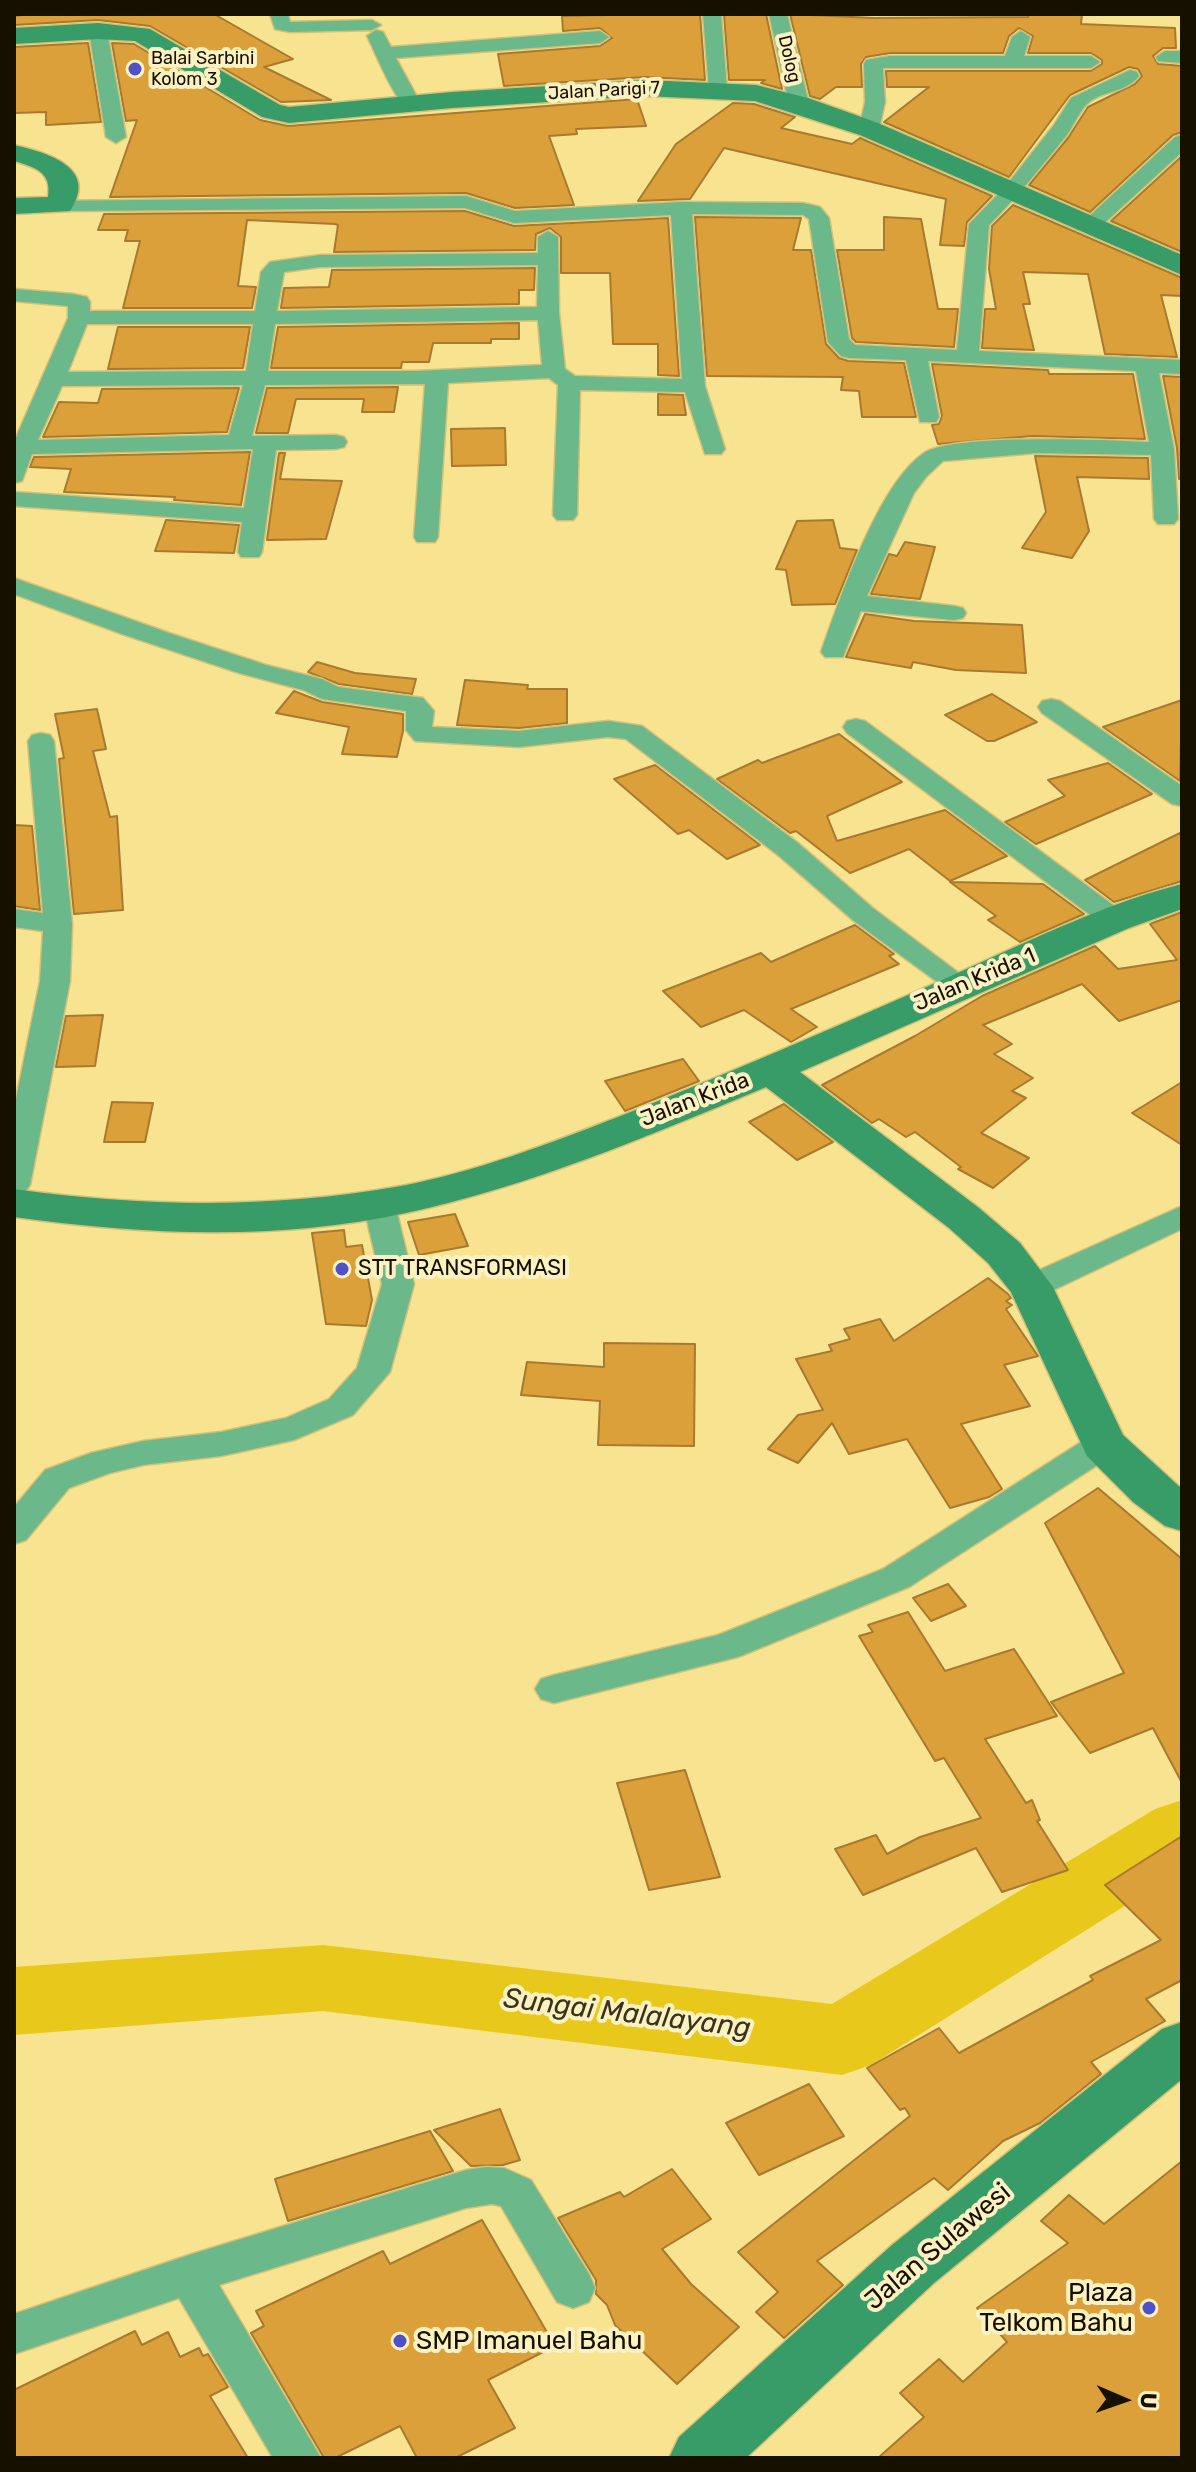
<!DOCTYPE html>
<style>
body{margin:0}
#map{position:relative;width:1196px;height:2472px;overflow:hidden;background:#f7e390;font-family:Rubik,sans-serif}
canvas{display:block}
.frame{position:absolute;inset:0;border:16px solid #161000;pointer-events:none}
.north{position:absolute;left:1084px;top:2360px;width:80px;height:80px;-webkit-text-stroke:6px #fcf1c1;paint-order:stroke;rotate:92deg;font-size:22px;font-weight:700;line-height:32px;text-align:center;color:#161000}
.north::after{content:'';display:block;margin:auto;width:28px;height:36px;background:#161000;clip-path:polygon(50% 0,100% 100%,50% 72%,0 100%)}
</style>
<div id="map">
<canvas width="1196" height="2472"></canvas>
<div class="frame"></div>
<div class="north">U</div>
</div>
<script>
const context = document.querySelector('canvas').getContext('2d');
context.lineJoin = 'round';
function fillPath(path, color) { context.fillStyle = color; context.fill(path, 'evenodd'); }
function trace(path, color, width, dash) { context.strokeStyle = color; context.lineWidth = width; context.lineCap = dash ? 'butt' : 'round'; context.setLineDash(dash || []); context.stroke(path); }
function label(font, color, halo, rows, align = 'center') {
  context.font = font + ' Rubik,sans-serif'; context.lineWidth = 8; context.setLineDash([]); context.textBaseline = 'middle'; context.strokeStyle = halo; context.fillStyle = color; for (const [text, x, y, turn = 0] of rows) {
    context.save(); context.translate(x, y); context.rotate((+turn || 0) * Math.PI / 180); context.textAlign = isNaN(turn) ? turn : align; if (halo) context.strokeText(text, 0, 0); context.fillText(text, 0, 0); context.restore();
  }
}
const river = new Path2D(`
 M1182 1800V1870L871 2065 842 2075 323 2011 14 2035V1967L323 1945 832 2004 1155 1809Z`);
const building = new Path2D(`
 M34 14H214L293 59 264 67 331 100 281 102 150 26 98 20 14 25V16Z
 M652 14H700L705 80 645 77 504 86 498 54 600 46 612 38 600 28 563 31 562 16Z
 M724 14H766L782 89 761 83 765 80H729Z
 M790 14 874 18 1028 17 1029 14H1082L1081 24 1175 28 1176 48H1163L1153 56 1158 64 1182 66V132L1173 135 1090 212 1029 185 1068 138 1088 107 1135 84 1142 76 1138 69 1129 67 1070 95 1009 177 884 122 929 87H887L886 71H1091L1102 64V60L1091 53H1028L1033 36 1019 28 1009 36 1003 53H890L866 57 861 64 862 87H836L820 99 810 96Z
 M88 43 101 122 46 125V112L14 113V47Z
 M112 43 134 44 260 120 288 126 637 99 646 126 576 129 577 134 549 136 574 205 515 208 466 193 110 197 137 120 126 121Z
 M733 103 754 104 795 117 781 128 852 144 860 138 992 196 967 222 964 246 940 245 946 199 724 148 690 199 638 201 676 144Z
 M1182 156V252L1111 221Z
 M1013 205 1182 278V296L1161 295 1177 357 1105 354 1088 274 1023 272 1030 304H1023L1034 350 982 348 985 309H996L989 269 992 226Z
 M465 211 514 226 668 218 679 376 658 375V344H613L610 273H561V237L550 228 536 234 535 250 334 252 338 225 335 224 247 220 238 286 256 287 252 308H123L140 241H125L128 230H98L104 214Z
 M695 217 801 218 793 250H811L826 344 839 358 848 361 904 363 916 417H862L859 391 841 390 843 377 707 376Z
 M884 217 921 219 938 309H958L954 347 856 342 852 338 837 250H884Z
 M535 268 534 290H519V304L281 308 284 288 329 287 332 270Z
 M519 323V339H491V343H433L429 362H402L401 368H271L278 327Z
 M118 327H250L243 368 108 369Z
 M932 364 1048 370 1049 374H1133L1145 439 1032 436 938 444 932 425 939 424 942 416Z
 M1163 376 1182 377V479H1179L1177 448Z
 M398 387 394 412H362L364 399H296L288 433H256L267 388Z
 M239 388 227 432 43 437 59 402 98 403 102 389Z
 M658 394 683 395 686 415H658Z
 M505 428 506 465 452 466 451 429Z
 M250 452 241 505 174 500 175 497 64 492 71 469 30 467 34 457Z
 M279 453H285L280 479 342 481 326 539 267 540Z
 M1035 456 1148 458 1149 479 1077 477 1089 531 1072 558 1022 548 1046 512Z
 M166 520 239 525 234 553 155 551Z
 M833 520 840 548 857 550 835 604 792 605 786 570 776 569 797 521Z
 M905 542 935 547 920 599 871 594 889 554 897 556Z
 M865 614 914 621 1022 625 1026 673 956 670 913 662 911 668 846 657Z
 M317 662 355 673 416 679 412 694 339 684 308 672Z
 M465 680 528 685 527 689H567V723L519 728 457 725Z
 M294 691 322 702 403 714V731L397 757 342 754 349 727 276 713Z
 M992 694 1037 722 994 741H987L945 715Z
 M1182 700 1180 781 1103 727Z
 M97 709 106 749 93 751 110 817 117 816 123 910 74 914 59 759 64 758 55 714Z
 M839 734 902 782 827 816 837 841 945 810 1007 856 950 881 909 849 850 873 796 831 790 833 717 779 758 760 762 763Z
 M1108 763 1152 794 1036 844 1005 822 1065 796 1048 780Z
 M655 765 760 845 727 859 689 830 678 834 614 779Z
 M14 825 32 826 40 910 14 906Z
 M1182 832V881L1114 902 1085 880Z
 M950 882 1043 884 1084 914 1020 942 988 920 996 916Z
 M1182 912V1000L1119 1021 1082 984 983 1025 1012 1044 994 1054 1033 1078 1012 1091 1026 1098 981 1133 1029 1158 993 1188 958 1169 961 1167 915 1132 906 1137 879 1119 872 1123 822 1085 915 1036 982 996 1095 946 1118 969 1177 960 1150 924Z
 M855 925 894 954 889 956 899 964 791 1009 817 1027 791 1042 744 1010 701 1027 663 991 761 953 771 962Z
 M103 1015 95 1066 56 1067 66 1016Z
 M683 1059 699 1081 625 1111 605 1081Z
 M1182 1082V1145L1132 1113Z
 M112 1102 153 1103 145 1142H104Z
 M784 1104 833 1142 797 1160 749 1122Z
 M455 1214 468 1246 419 1255 408 1222Z
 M344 1230 346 1247 362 1245 372 1300 366 1326 326 1324 312 1233Z
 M988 1278 1008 1294 1011 1298 1006 1301 1012 1305 1006 1309 1038 1356 1004 1365 1030 1406 961 1424 1002 1489 989 1497 950 1508 907 1439 849 1454 832 1423 798 1463 768 1449 798 1415 823 1410 796 1359 832 1351 829 1345 850 1339 844 1329 880 1319 894 1341Z
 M604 1343 695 1344 694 1446 598 1445 600 1401 521 1395 527 1362 604 1367Z
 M1098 1488 1182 1559V1783L1153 1728 1090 1753 1051 1702 1124 1673 1045 1523Z
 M948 1584 966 1606 931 1621 913 1598Z
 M908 1612 945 1671 1014 1649 1057 1716 985 1739 1026 1803 1032 1800 1040 1820 1037 1821 1068 1870 1002 1892 976 1848 863 1895 835 1849 876 1835 887 1854 920 1837 981 1818 944 1758 935 1761 859 1636 873 1632 868 1625Z
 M685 1770 720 1877 649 1890 617 1783Z
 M1182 1836V1980L1146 1999 1165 2021 1091 2062 1101 2074 1040 2123 1003 2141 948 2190 934 2178 817 2261 843 2285 784 2338 756 2312 778 2292 738 2252 910 2116 905 2108 900 2110 867 2068 939 2028 959 2053 1093 1980 1090 1976 1161 1940 1105 1885Z
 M809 2084 844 2136 759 2175 726 2123Z
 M500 2109 520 2160 503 2165 471 2166 434 2130Z
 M430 2131 453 2171 288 2221 275 2179Z
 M1182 2161V2458H878L924 2417 900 2393 939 2359 963 2382 1007 2342 977 2308 1068 2243 1041 2221 1069 2195 1104 2224Z
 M672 2169 711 2219 662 2249 691 2284 739 2327 677 2384 615 2325 607 2305 596 2294V2280L558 2218 620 2192 624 2197Z
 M482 2220 555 2346 488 2380 515 2428 455 2458H417L400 2426 335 2458H324L251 2333 264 2326 256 2311 383 2251 390 2264Z
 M135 2331 142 2345 168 2332 180 2357 199 2348 203 2356 208 2354 228 2387 210 2396 248 2458H14V2390Z`);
const street = new Path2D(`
 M270 14H288L290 22 372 20 381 25 372 30 290 32 275 29Z
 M703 14H721L727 89 718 95 709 89Z
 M769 14H787L809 104 806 108 799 110 789 104Z
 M98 26 107 31 126 137 116 143 106 137 89 31Z
 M376 30 383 32 391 47 600 31 609 37 600 43 396 58 421 104 411 110C396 106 374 49 367 36Z
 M1021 31 1030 37 1024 56H1091L1100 62 1091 68H883L885 102 879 129 869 135 859 129 865 102 864 64 866 60 890 56H1005L1012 37Z
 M1165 51H1182V63L1158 61 1156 57Z
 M1130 70 1137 72 1139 76C1125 94 1100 90 1086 105 1078 114 1073 127 1066 136 1041 167 1017 197 989 225L979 351 1182 360V374L1159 373 1174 449 1178 519 1174 524H1158L1154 519 1151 455 1036 453 943 461 926 477 914 493 867 596 954 606 963 608 966 613 963 618 954 620 861 611 843 657H825L821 652C839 601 878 484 924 453 953 433 1108 440 1149 442L1136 371 928 361 939 417 936 422H920L906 360 849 358 841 356 828 342 809 219 803 215 692 214 705 386 725 449 721 454H705L685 392 580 390 577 515 573 520H557L553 515 558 385 549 378 448 383 438 537 435 542H417L414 537 425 384 265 385 252 436 336 435 344 437 347 442 344 447 336 449 276 450 262 552 259 557H241L238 552 242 522 14 506V492L244 508 253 449 32 454 22 481 14 483V442L68 318V306L14 301V289L73 294 87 297 90 302V311H255L261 272 270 262 320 255 538 253V237L548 231 558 237 559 313 565 369 575 376 682 379 671 215 514 223 465 208 60 211 53 209 50 205 53 201 466 196 515 211 681 202 803 203 820 207 829 218 849 339 855 345 957 350 969 224 1005 187 1054 125 1071 98ZM538 265 537 307 277 311 284 272 320 267ZM538 320 542 365 417 371H268L275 324ZM87 324H253L246 371 68 372ZM243 385 229 435 38 440 62 386Z
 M1182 135V152L1099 228H1085L1082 224 1085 220 1175 137Z
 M14 578 169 633 266 665 322 679 338 687 423 698 434 711 432 727 519 731 608 721 642 726 798 843 874 909 976 986 971 992 961 995 951 992 854 921 778 855 626 739 608 737 519 747 415 741 406 730V711L322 699 303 690 239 673 122 634 14 594Z
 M1051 699 1060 701 1182 786V806L1172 804 1042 713 1038 707 1042 701Z
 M856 719 865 721 1125 914 1129 920 1125 926 1115 929 1105 926 847 733 843 727 847 721Z
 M41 733 50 735 54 741 72 924 70 981 30 1185 25 1192 14 1195V1109L40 981 43 931 14 927V909L43 913 28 741 32 735Z
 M379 1194 390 1197 395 1204 414 1284 390 1372 353 1415 294 1440 221 1456 143 1465 110 1473 69 1488 26 1540 14 1544V1507L45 1470 91 1453 143 1441 221 1432 286 1418 329 1399 357 1368 382 1284 363 1204 368 1197Z
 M1182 1206V1229L1043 1295 1031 1298 1019 1295 1015 1287 1019 1279Z
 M1104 1432 1116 1435 1121 1444 1116 1453 909 1587 738 1657 554 1703 541 1699 535 1689 541 1679 554 1675 718 1635 883 1569 1092 1435Z
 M486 2167 504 2168 531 2180 589 2274 595 2288 589 2302 573 2308 557 2302 501 2206 492 2204 466 2208 219 2285 321 2458H273L179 2298 14 2354V2314L189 2255 466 2170Z`);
const secondary = new Path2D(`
 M98 23 150 29 280 105 289 107 452 92 645 80 756 85 808 98 878 123 1182 255V275L860 135 755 101 645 96 452 108 289 123 262 117 135 41 98 39 14 44V28Z
 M14 145C45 152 100 167 70 211L14 214V198L48 197C52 172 35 167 14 161Z
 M1182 884V909L1129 928 800 1072 979 1208 1020 1243 1053 1287 1123 1435 1182 1489V1531L1165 1526 1133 1502 1087 1456 1011 1292 988 1263 949 1228 766 1087C648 1136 531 1186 406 1213 278 1241 143 1235 14 1217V1189C142 1207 273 1209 401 1186 475 1172 548 1144 618 1117 715 1079 812 1037 908 995 995 958 1091 907 1182 884Z
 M1182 2022V2079L934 2283 746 2458H669L679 2437 892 2245 1162 2029Z`);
const markers = [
 [135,69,8,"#4e51c7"],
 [342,1269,8,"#4e51c7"],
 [1149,2308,8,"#4e51c7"],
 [400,2341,8,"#4e51c7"]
];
const farPoinames = [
 ["Balai Sarbini",151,59],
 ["Kolom 3",151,80]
];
const farStreetnames = [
 ["Dolog",789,59,77],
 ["Jalan Parigi 7",604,91,-3]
];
const streetNames = [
 ["Jalan Krida 1",975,980,-23],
 ["Jalan Krida",695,1100,-21]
];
const poiNames = [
 ["STT TRANSFORMASI",358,1269]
];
const nearStreetnames = [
 ["Jalan Sulawesi",938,2247,-40]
];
const nearPoinames = [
 ["Plaza",1133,2293],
 ["Telkom Bahu",1133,2323],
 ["SMP Imanuel Bahu",416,2341,"left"]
];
const nearWaternames = [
 ["Sungai Malalayang",627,2014,7]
];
fillPath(river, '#e9c81c');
fillPath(building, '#dca03a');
trace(building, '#a77a30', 2);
trace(street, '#d3c179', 3);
trace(secondary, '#d3c179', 3);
fillPath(street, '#6bb88a');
fillPath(secondary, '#379c67');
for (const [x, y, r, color] of markers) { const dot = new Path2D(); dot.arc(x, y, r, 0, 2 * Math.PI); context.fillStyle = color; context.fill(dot); trace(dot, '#fcf1c1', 3); }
label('18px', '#161000', '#fcf1c1', farPoinames, 'left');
label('18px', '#161000', '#fcf1c1', farStreetnames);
label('22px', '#161000', '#fcf1c1', streetNames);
label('22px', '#161000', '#fcf1c1', poiNames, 'left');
label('26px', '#161000', '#fcf1c1', nearStreetnames);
label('26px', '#161000', '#fcf1c1', nearPoinames, 'right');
label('italic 28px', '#39331b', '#fcf1c1', nearWaternames);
</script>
